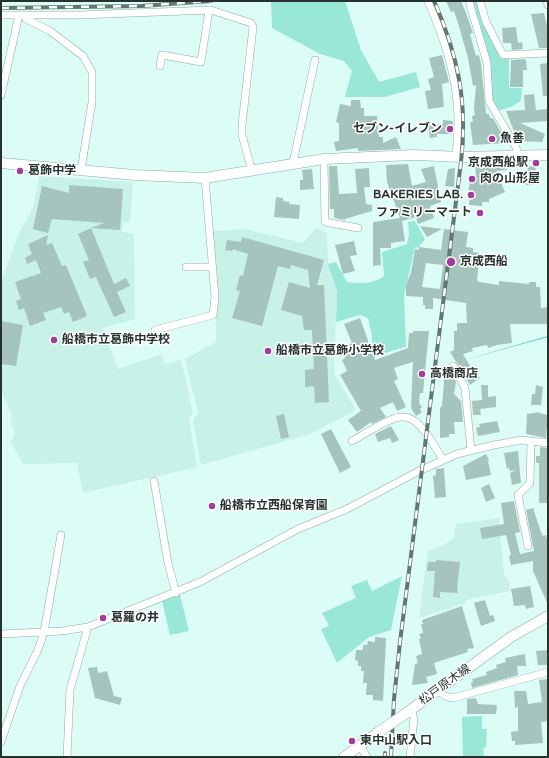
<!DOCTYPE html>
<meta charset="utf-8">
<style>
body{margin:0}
#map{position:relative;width:549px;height:758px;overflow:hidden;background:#dcfdf5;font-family:"Varela Round",sans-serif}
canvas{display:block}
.frame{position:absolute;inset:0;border:2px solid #25322f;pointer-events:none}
</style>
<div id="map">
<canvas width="549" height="758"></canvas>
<div class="frame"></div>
</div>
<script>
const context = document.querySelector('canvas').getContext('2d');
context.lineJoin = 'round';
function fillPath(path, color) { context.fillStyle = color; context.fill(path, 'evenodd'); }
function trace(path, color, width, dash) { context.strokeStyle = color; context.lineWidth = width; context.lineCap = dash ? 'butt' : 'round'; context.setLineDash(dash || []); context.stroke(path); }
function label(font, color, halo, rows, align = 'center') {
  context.font = font + ' "Varela Round","Noto Sans JP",sans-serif'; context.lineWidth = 3; context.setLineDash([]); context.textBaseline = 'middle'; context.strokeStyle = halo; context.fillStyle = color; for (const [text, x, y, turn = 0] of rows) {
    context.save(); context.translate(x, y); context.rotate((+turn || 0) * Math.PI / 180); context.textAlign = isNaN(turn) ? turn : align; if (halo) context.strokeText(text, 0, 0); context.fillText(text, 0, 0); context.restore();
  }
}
const built = new Path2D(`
 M39 176 133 182 130 222H123L122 232 134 234 135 319 103 328 118 369 162 354 165 364 181 360 193 413 189 420 197 467 83 493 77 463 23 464 11 442 15 434 10 419 13 418 1 391V281L20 231 33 208Z
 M316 228 327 233 328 262 337 291 334 373 356 410 310 434 201 465 193 421 198 413 185 359 216 342V297L210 231 245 229 303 243Z
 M499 518 504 575 509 582 510 591 466 600V603L419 618 428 551 445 544 454 538 456 524Z`);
const green = new Path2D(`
 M281 1H345L361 50 379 82 416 72 420 87 385 97H345L352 71 344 61 320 54 272 28 271 2Z
 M472 1H478L484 24 509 58V88H522L521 101 511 107 497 111 494 106Z
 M415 221 425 239 418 248 415 247 404 296 406 347 391 351 360 363 356 356 372 349V336L368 318 360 315 336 322 337 291 328 264 336 262 347 282C359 284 375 284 384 276L382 252 407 244 409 234 408 222Z
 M402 576 391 630 369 637 337 663 321 629 329 626 322 613 356 598 351 586 367 580 372 591Z
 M180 595 189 631 170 635 162 601Z
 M482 716V729H487L486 747 483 748 484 757H463L462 717Z`);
const water = new Path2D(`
 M548 336V337L457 362Z`);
const building = new Path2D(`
 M446 1H461L466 13 473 33 470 34 476 56 479 55 481 64 486 114H489L490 118H493L507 143 473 145 470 122H473L472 116 475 115 474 109 476 85 473 86 468 58 458 23 454 11 451 12Z
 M544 13 548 30V48H539L531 14Z
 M516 27 518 43 522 42 523 49 512 50 511 43H503L502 28Z
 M442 55 449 82 442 84 444 107 428 109 425 91 431 90 428 79 434 77 429 58Z
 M524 59 526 60 527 70H523V87H510L511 60Z
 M548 63V96H543L540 64Z
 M534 94 536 110 548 109V121L520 123 545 134 542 142 518 141 506 111 525 110 524 95Z
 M351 100H360L361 108H364V116H377L379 137H383V143L396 137 401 149 358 151V148L336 151 334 142 339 141V123L336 122 340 104 351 106Z
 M443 120 453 121 452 134H437V137L430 138 428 126 443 124Z
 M475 163H478L481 169 493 164 507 163V170L496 171 505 192 489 199V202H482V206L469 205 470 197H468L470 177H476Z
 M408 164 412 186 426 182 421 169 434 166 441 202 430 206 434 218 418 224 416 217 402 221 405 241 391 243V248H380L381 265 373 266V222L400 218 387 182 386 165Z
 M329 166H337L339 194 357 193 355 169 369 168 370 187H364L366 204 372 205V211L345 219V220L334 218V209H330Z
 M528 166 536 167 534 185H526Z
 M455 168 454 187 445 186 448 169Z
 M312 169 314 189 300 190V180H303L302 170Z
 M69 185 123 189 120 230 91 228 104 223 52 219 48 233 33 229 42 186 69 193Z
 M276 197 283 198V201L290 202 289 204 300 205 299 219 274 217Z
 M420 226 442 229 427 237Z
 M91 228 114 284 126 278 130 286 117 292 126 312 114 317 96 277 90 279 83 262 89 260 78 234Z
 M444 229 468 232 466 247 473 248V252L480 253 477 280 479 282 499 285V281L529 284V282H536V287H540L541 308 548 307V324H510L512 343 497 345 488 348 487 345 472 348 473 351 463 354 473 371 480 378 470 385 450 352 454 350V331H457V323H467L466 303 433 298V309H425V305H423V297L406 296V285L411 273 415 249 419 250V247L441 250ZM426 263 443 265 440 289 422 287Z
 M48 235 46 245 52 243 62 266 66 265 87 316 73 322 69 312 64 314 61 307 43 313 46 320 30 326 24 308 19 310 16 301 21 299 15 282 41 273 36 260 27 264 25 258 32 254 28 244Z
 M242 237 324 260 317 285H324L329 402 315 403 314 386 305 387V370L314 369 312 330H304L302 316 281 310 289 282 310 288 308 270 291 265 290 269 278 266 262 326 232 318 240 291 236 290 240 275 243 276 248 254 233 249 232 251 225 250 227 240 241 242Z
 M354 241 357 255 350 256 355 271 343 274 335 245Z
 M360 318 375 360 408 348 409 333H413V331H429L423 393H420L419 403 422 407 420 409 422 412 416 416 411 408 413 362 394 368 398 379 394 381 406 407 397 411 393 402 380 408 386 417 372 424 371 422 357 432 348 420 361 411 340 375 347 371 342 360 345 358 342 353 344 352 343 348 352 343 344 324Z
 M1 321 23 325 16 366 1 364Z
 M445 369H449L456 382 454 394 461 401 463 422H454L455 434H449V437L440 438V408L442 406Z
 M481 385H488V397L496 396V407L480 409 481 415H473L472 401 482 400Z
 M536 385 543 387 541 405H531L532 394H535Z
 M540 412 539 413 548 415 546 438 526 434 527 414Z
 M284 414 289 437 281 439 276 416Z
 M497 421 500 432 478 436 476 428 480 427 479 424Z
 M391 426 399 440 392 443 390 438 378 442 375 434Z
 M331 429 351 467 340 473 321 434Z
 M540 447 548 448V503H539V463H536V456H540Z
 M518 451 521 483 512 485 510 473 516 470 510 471 509 468 507 469 504 453Z
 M486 454 489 460 488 461 491 475 466 480 463 466Z
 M444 468 446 497 435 498 433 476 436 475V469Z
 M489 484 495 498 486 502 481 488Z
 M514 501 520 532 515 533 520 554 534 551 526 510 533 508 541 532 543 536 546 535 548 544V605L533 571V561L511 565 509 556 511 555 506 535 482 539 480 528 504 524 501 503Z
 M436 560 460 562 457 588 458 593 440 592V598L433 597 435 571H427L428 562H436Z
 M530 586 534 607 526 609 525 605 514 606 511 589Z
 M485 600 490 616 493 615 495 621 481 626 474 603Z
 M462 606 474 648 467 649 468 652 434 663 437 674 426 677 428 683 412 685 415 664 418 663 416 656 422 654 419 639 421 638 419 634 423 633 421 624H423L422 620Z
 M375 637 386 638 383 701 373 700V695H366L367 683H363L364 671H361V666H358V661L355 660 356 650H363V645H367L368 641 375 642Z
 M548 650V665H538L536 651Z
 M525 654 526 666H517L518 675 472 688 471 683 473 682 472 679 487 675 486 672 497 668 496 665 506 662 505 658Z
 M97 667 98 673 107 671 114 696 122 698 120 705 95 698 88 668Z
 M548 679V721L541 722 543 743 515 745V741H512L511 732 518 731V707L515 708 514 691H526L528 704 542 702 539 680Z
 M476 698 478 704 497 705 496 714H467V699Z`);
const street = new Path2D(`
 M428 1C444 38 457 76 458 117 458 130 457 144 456 157
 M469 1 487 63 489 101 516 147 518 156
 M480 1 486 22 503 55 548 53
 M547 1 548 5
 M1 15H80L211 10 251 23 253 27 242 125V135L252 171
 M26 15V19L50 31 83 56 92 72V102L81 170
 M160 66 162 55 201 62 209 10
 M1 95 19 15
 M324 159 325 222 358 228
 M293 163 315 60
 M186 267H212
 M155 330 213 315 215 297 205 178
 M453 366 465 388 471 450
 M352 441C406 410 409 402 443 460
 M154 481 168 563 176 593
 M528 546 518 495 530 483 531 441
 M1 634 62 631 88 627 200 582 298 529 347 509 417 472 457 454 494 445 522 440 548 443
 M438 690 445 696 453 698 548 672
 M1 742 20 686 38 650 44 632 61 535
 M360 746 367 757
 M67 757 70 690 88 627
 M410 757 414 718 411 709`);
const secondary = new Path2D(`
 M1 163 135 175 205 178 324 159 414 155 462 157 548 155
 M405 714 511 637 548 616
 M344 757 380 731`);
const rail = new Path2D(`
 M1 8 141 6 211 1
 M385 753V757
 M391 757 394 699 400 642 461 162C468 103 458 55 434 1`);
const secondaryBridge = new Path2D(`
 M380 731 405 714`);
const markers = [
 [450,129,4,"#a33c9f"],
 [492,139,4,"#a33c9f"],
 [536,163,4,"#a33c9f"],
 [20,171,4,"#a33c9f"],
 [472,179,4,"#a33c9f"],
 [471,195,4,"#a33c9f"],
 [480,213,4,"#a33c9f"],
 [451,262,5,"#a33c9f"],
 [54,340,4,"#a33c9f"],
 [268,351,4,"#a33c9f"],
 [422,374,4,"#a33c9f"],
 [212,506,4,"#a33c9f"],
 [103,618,4,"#a33c9f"],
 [352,741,4,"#a33c9f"]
];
const poiNames = [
 ["セブン-イレブン",442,129,"right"],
 ["魚善",500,139],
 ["京成西船駅",528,163,"right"],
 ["葛飾中学",28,171],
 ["肉の山形屋",480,179],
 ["BAKERIES LAB.",463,195,"right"],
 ["ファミリーマート",472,213,"right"],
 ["京成西船",460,262],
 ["船橋市立葛飾中学校",62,340],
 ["船橋市立葛飾小学校",276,351],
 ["高橋商店",430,374],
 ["船橋市立西船保育園",220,506],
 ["葛羅の井",111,618],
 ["東中山駅入口",360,741]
];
const streetNames = [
 ["松戸原木線",445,685,-36]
];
fillPath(built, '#c8f1e7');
fillPath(green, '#99e8d7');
fillPath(water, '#52c3af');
fillPath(building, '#a5c4bd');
trace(street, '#8caba4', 8);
trace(secondary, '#8caba4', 11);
trace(street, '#fff', 7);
trace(secondary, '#fff', 10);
trace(rail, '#637772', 4);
trace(rail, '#fff', 2.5, [8]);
trace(secondaryBridge, '#8caba4', 11, []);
trace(secondaryBridge, '#fff', 10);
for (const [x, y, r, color] of markers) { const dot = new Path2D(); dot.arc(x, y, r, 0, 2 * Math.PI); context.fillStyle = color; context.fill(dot); trace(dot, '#fff', 1.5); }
label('bold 12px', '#25322f', '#fff', poiNames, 'left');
label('12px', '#25322f', '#fff', streetNames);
</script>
